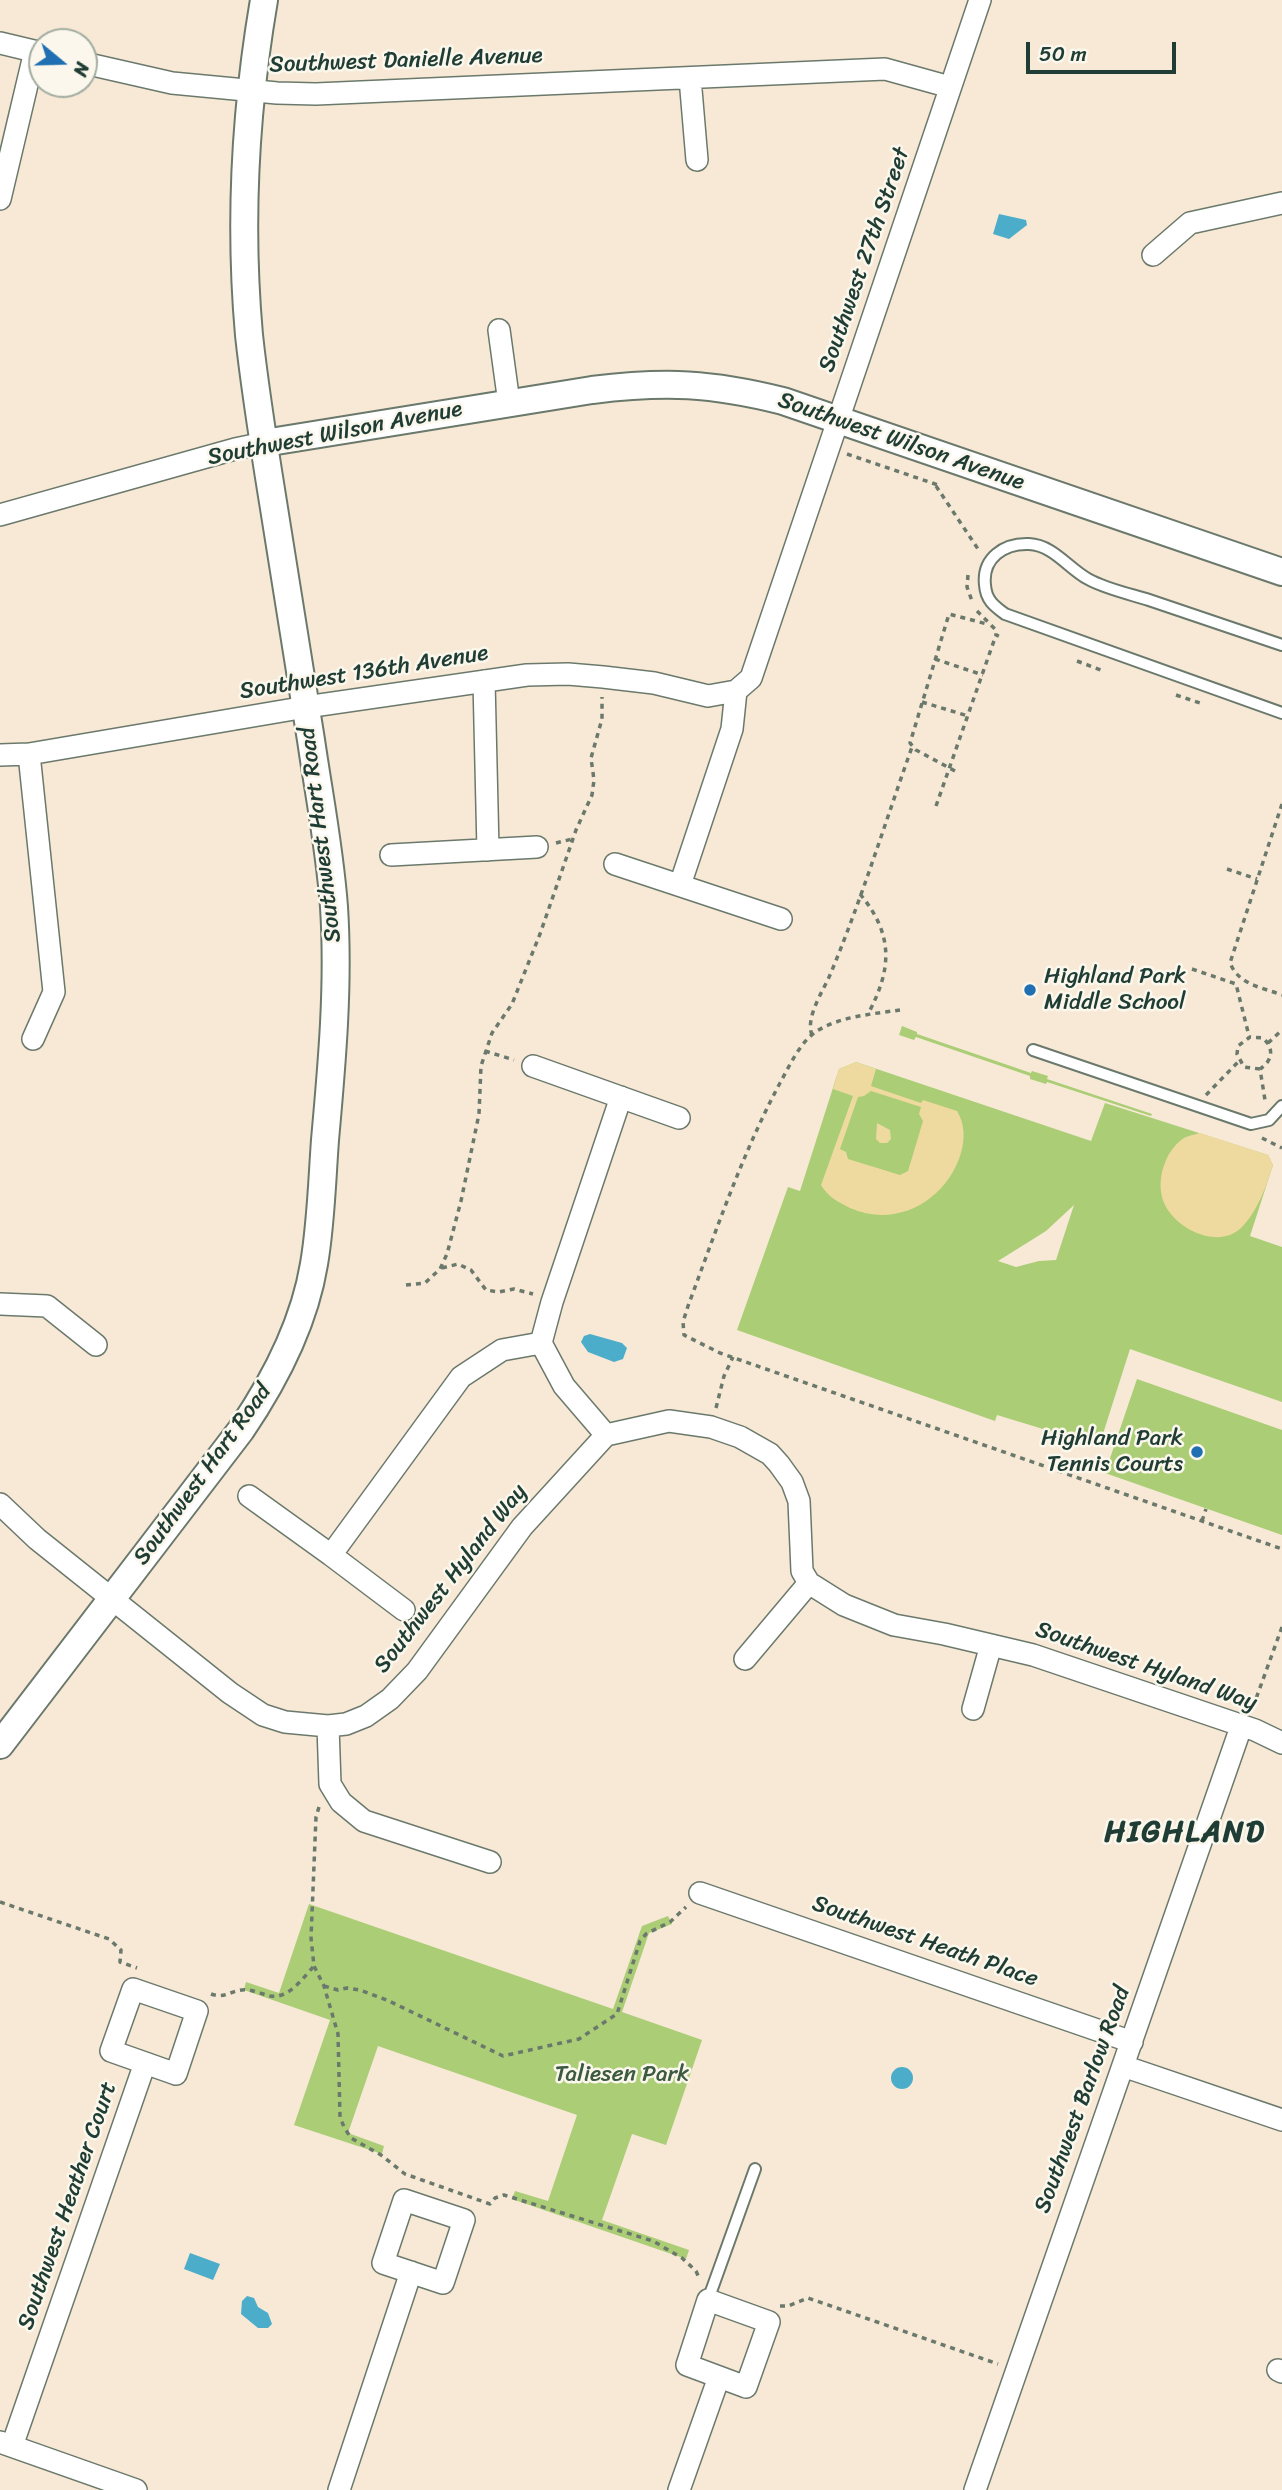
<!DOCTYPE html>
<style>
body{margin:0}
#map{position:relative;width:1282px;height:2490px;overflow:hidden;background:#f7e9d5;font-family:Sriracha,sans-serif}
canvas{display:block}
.north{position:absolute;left:28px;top:28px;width:70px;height:70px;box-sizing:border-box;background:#fbf7ec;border:2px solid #a3ada2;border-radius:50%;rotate:109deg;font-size:19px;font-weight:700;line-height:28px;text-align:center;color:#1f3d34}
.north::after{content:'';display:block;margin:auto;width:24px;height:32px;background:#1f6fb2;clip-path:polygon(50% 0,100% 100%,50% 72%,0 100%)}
.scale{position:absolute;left:1026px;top:42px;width:150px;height:32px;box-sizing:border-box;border:4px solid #1f3d34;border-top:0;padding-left:9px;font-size:21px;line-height:24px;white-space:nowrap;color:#1f3d34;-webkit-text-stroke:5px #fbf7ec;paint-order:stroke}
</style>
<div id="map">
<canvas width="1282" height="2490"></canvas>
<div class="north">N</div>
<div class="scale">50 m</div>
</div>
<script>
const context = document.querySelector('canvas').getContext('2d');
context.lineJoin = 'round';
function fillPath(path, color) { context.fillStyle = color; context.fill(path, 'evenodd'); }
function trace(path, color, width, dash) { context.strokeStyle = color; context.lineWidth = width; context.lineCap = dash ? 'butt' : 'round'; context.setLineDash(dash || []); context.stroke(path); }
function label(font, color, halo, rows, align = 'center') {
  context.font = font + ' Sriracha,sans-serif'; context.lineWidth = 5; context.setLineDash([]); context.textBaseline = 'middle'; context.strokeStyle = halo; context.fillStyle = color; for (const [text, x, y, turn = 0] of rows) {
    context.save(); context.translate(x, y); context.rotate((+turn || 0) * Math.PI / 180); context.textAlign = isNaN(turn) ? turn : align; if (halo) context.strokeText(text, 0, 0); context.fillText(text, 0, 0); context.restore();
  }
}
const green = new Path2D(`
 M902 1026 917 1032V1034L1031 1073 1032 1071 1048 1076 1047 1079 1152 1114 1151 1116 1047 1082 1046 1084 1030 1079V1076L916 1037 914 1040 899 1035Z
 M856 1062 1091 1141 1105 1103 1268 1155 1273 1165 1250 1236 1282 1247V1402L1130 1349 1101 1440 1089 1443 997 1415 995 1421 737 1330 788 1187 800 1191 839 1069ZM1074 1205 1056 1260 1039 1261 1016 1267 998 1261 1046 1231Z
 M1137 1379 1282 1430V1535L1105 1473Z
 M309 1904 613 2009 642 1926 668 1916 672 1924 649 1933 622 2012 702 2040 666 2145 632 2134 602 2220 689 2250 686 2259 512 2199 515 2191 548 2201 577 2115 378 2046 348 2133 384 2146 382 2154 294 2125 330 2020 244 1990 246 1982 279 1993Z`);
const sand = new Path2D(`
 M856 1062 876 1069 871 1086 921 1103 923 1100 957 1111C965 1124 965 1139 961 1153 947 1200 897 1229 850 1208 838 1202 828 1197 821 1185L853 1096 833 1089 839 1069ZM871 1091 921 1107 919 1114 923 1121 908 1171 900 1175 848 1159 846 1152 840 1149 858 1097 864 1096Z
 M877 1123 890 1130 891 1139 887 1143H880L876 1139Z
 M1200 1133 1268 1155 1273 1165C1267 1185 1257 1212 1242 1227 1220 1250 1177 1230 1165 1205 1155 1185 1163 1155 1180 1141 1185 1136 1193 1135 1200 1133Z`);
const water = new Path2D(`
 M999 214 1026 220 1027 225 1009 239 993 234Z
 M590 1334 622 1343 627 1348 623 1359 614 1362 588 1352 581 1342 584 1336Z
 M891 2078a11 11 0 1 1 22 0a11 11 0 1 1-22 0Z
 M190 2253 220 2264 213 2280 184 2269Z
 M247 2296 254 2298 258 2307 268 2313 272 2324 268 2328H258L241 2314 242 2301Z`);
const path = new Path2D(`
 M847 454 938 485
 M936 486 980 552
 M968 575 967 587 972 601
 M977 611 996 630V635L1001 637
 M935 659 983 675
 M1077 661 1101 670
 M1176 695 1200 703
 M922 702 968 716
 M955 771 916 750 910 743 949 614 987 624
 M1282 804 1230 963C1239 985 1261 987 1282 995
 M936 806 996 635
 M556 843 572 839
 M1227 869 1257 879
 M860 894C894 935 892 969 868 1014
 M1192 969 1236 984 1249 1036
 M900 1010C873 1014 841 1016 817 1031 800 1042 790 1065 780 1083 742 1154 716 1231 688 1306L683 1322 684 1335 720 1353 1282 1549
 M812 1035C805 1018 823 991 830 975 861 901 885 823 912 747
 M1268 1043 1282 1030
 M485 1051 514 1060
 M1260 1069 1244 1067 1237 1054 1238 1046 1250 1037 1263 1038C1275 1049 1272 1061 1260 1069L1265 1100
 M1206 1095 1239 1061
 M1262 1138 1282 1148
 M442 1268 458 1264 471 1270 486 1290 499 1292 514 1289 533 1294
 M406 1285 425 1283 440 1269 447 1254 461 1201 479 1114 481 1066 492 1033 512 1004 540 934 576 830 592 795 594 780 591 758 602 719V697
 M716 1408 724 1376 733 1357
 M1202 1521 1206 1509
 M1253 1707 1282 1627
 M319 1807 316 1817 311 1938 314 1966 324 1986 338 2034 340 2117 344 2127 351 2138 381 2155 405 2174 490 2204 495 2198 504 2195 653 2241 682 2258 696 2271 700 2280
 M0 1902 109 1939 121 1950 120 1962 137 1968
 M324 1986 338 1990 347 1988 360 1990 389 2001 503 2056 579 2039 617 2014 640 1941 646 1934 670 1922 686 1907
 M211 1994C224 1999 230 1991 242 1990 252 1989 261 1994 270 1996 289 1999 302 1979 314 1966
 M780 2306H788L808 2298 998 2364`);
const service = new Path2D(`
 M1282 645C1238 630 1193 615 1149 600 1130 594 1106 589 1088 579 1068 568 1053 545 1029 544 1004 543 982 558 985 585 986 600 994 606 1005 614L1282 713
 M1033 1050 1251 1124 1269 1120 1282 1106
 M708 2300 755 2169`);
const minor = new Path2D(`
 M0 43 42 53
 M84 63 172 83 277 93 316 94 885 69 950 87
 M690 78 697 160
 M0 199 35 51
 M1153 255 1190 223 1282 203
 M499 330 509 403
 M0 515 235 449 264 443
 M484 681 488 850
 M736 691 751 678 980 0
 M29 754 54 992 33 1039
 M0 755 29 754 306 707 527 675 568 674 603 677 654 683 708 696 736 691
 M391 855 537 847
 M615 864 781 919
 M680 885 732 729 736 691
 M533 1066 679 1118
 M0 1304 47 1306 96 1345
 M606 1435 564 1386 541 1343 552 1302 621 1097
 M249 1496 331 1555 461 1377 502 1350 541 1343
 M0 1504 37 1539 230 1693 263 1715 285 1722 328 1726 346 1724 366 1716 390 1699 417 1671 522 1527 606 1435 669 1421 711 1427 740 1437 770 1454 779 1464 792 1482 799 1501 802 1571 809 1583 844 1605 894 1625 944 1634 1033 1655 1255 1730 1282 1743
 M331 1555 404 1610
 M745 1659 809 1583
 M973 1709 991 1645
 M328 1726 330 1784 341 1802 364 1821 490 1862
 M700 1893 1132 2042
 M1123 2066 1282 2120
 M404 2200 464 2220 443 2283 383 2263Z
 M708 2300 769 2322 746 2387 687 2365Z
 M1278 2370 1282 2372
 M0 2442 136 2490
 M12 2446 145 2063 111 2051 133 1989 197 2011 176 2074 145 2063
 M339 2490 411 2272
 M679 2490 719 2377
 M975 2490 1241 1727`);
const tertiary = new Path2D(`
 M264 443 592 390C666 381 711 383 783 401L1282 572
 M0 1745 241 1430C275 1380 304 1325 314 1264 321 1224 322 1181 325 1140 332 1063 339 984 334 907 330 851 319 795 311 740 298 661 286 581 273 502 264 446 255 391 249 335 239 223 245 111 264 0`);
const markers = [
 [1030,990,7,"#1f6fb2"],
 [1197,1452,7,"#1f6fb2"]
];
const streetNames = [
 ["Southwest Danielle Avenue",406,61,-2],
 ["Southwest 27th Street",865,260,-71],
 ["Southwest Wilson Avenue",335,434,-11],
 ["Southwest Wilson Avenue",901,442,19],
 ["Southwest 136th Avenue",364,673,-9],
 ["Southwest Hart Road",321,835,-97],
 ["Southwest Hart Road",203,1475,-54],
 ["Southwest Hyland Way",451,1579,-52],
 ["Southwest Hyland Way",1146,1667,19],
 ["Southwest Heath Place",925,1942,19],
 ["Southwest Barlow Road",1083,2100,-70],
 ["Southwest Heather Court",68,2206,-71]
];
const poiNames = [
 ["Highland Park",1044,977],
 ["Middle School",1044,1003],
 ["Highland Park",1183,1439,"right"],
 ["Tennis Courts",1183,1465,"right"]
];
const parkNames = [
 ["Taliesen Park",622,2075]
];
const districtNames = [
 ["HIGHLAND",1185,1833]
];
fillPath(green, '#aacd76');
fillPath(sand, '#eeda9e');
fillPath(water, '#4cadcb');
trace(service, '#6b796c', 14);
trace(minor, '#6b796c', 24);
trace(tertiary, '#6b796c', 30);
trace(path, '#6b796c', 3.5, [5, 5]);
trace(service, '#fff', 10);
trace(minor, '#fff', 21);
trace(tertiary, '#fff', 26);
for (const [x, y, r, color] of markers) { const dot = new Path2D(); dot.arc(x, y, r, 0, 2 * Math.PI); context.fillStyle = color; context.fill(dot); trace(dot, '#fbf7ec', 2.5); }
label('23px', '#1f3d34', '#fbf7ec', streetNames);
label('23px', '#1f3d34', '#fbf7ec', poiNames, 'left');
label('23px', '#3b5a41', '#fbf7ec', parkNames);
context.letterSpacing = '2px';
label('bold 30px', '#1f3d34', '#fbf7ec', districtNames);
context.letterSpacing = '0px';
</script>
